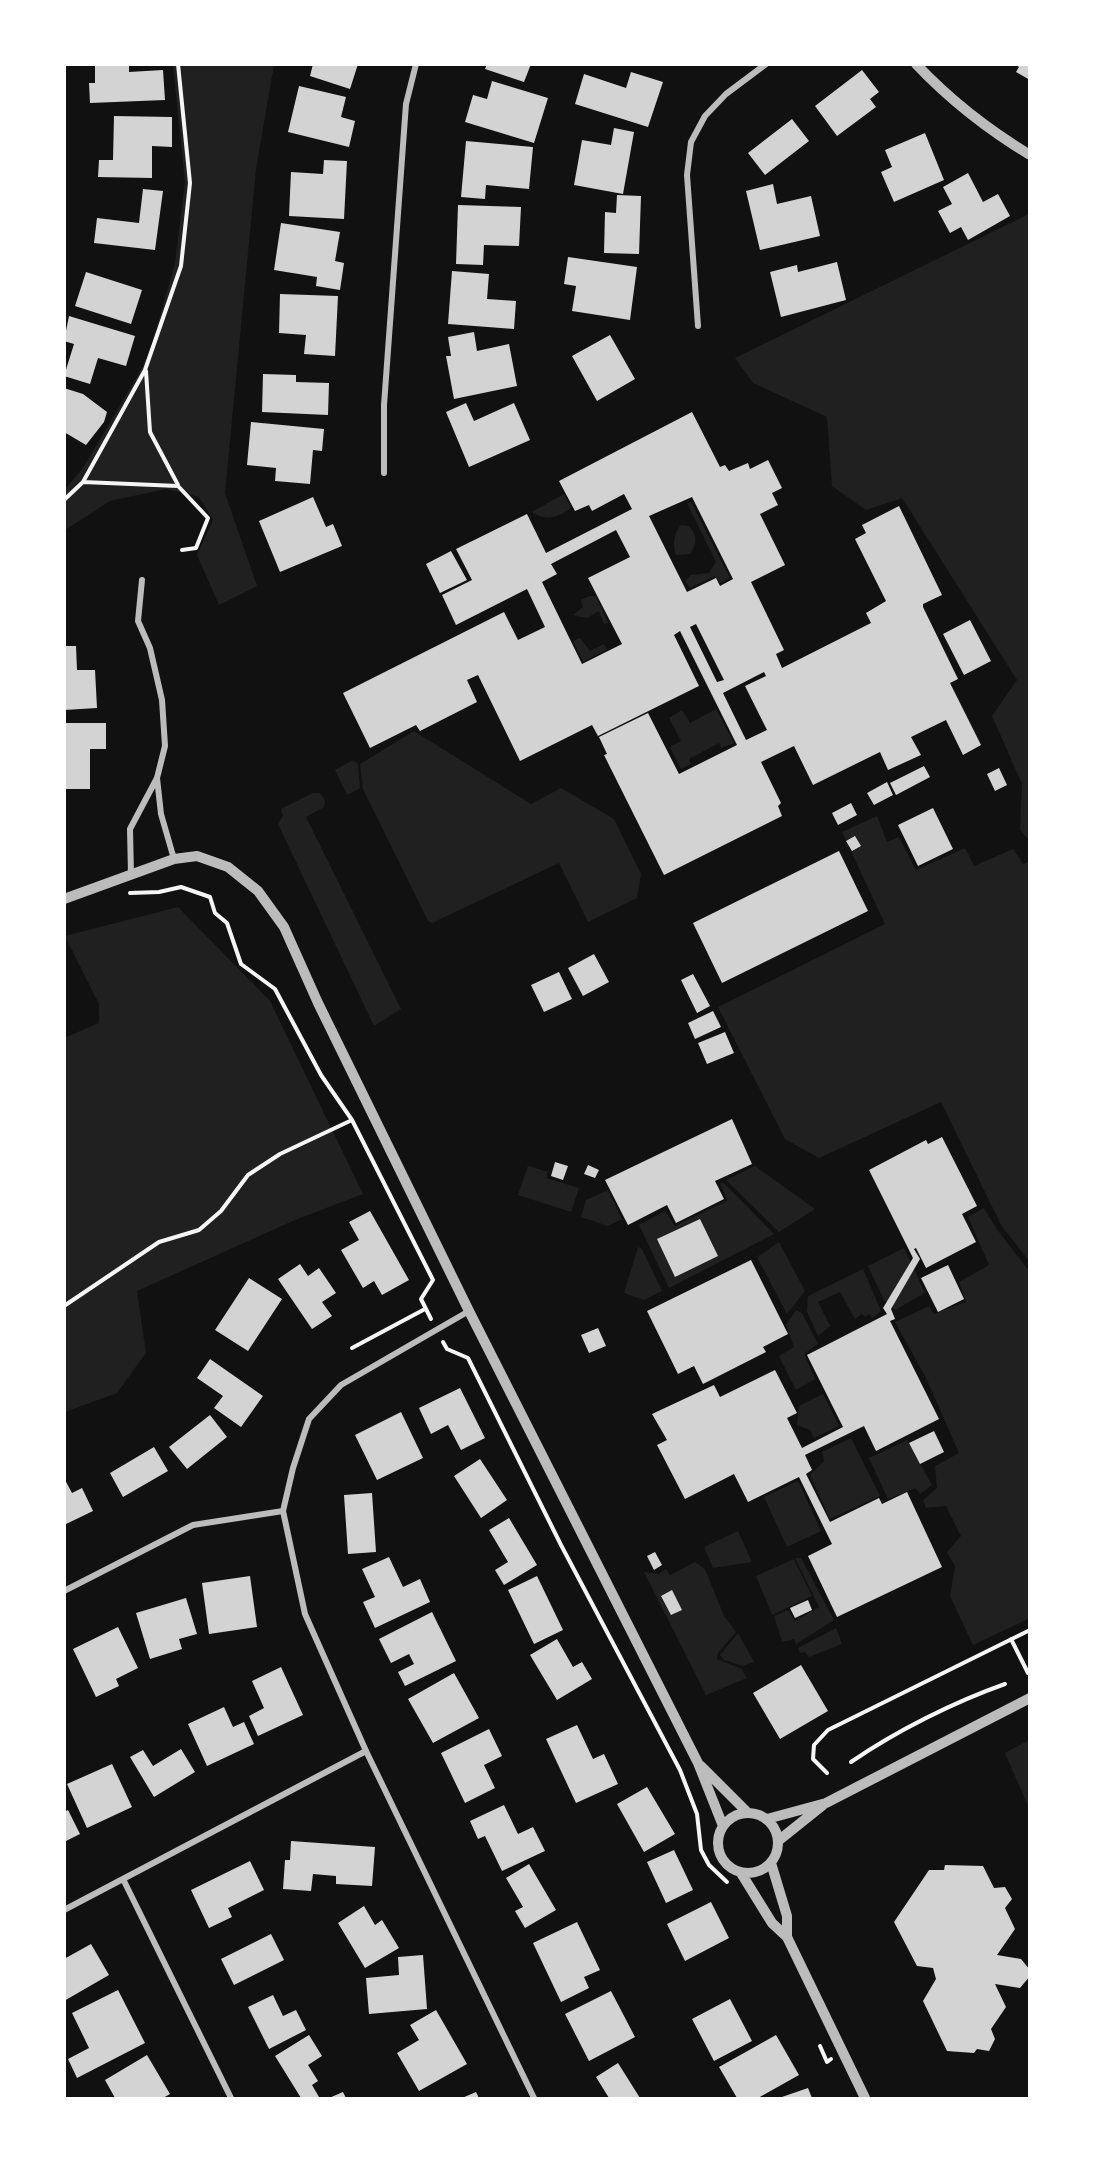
<!DOCTYPE html>
<style>
body{margin:0}
#map{position:relative;width:1094px;height:2163px;overflow:hidden;background:#111;font-family:Figtree,sans-serif}
canvas{display:block}
.frame{position:absolute;inset:0;border:66px solid #fff;pointer-events:none}
</style>
<div id="map">
<canvas width="1094" height="2163"></canvas>
<div class="frame"></div>
</div>
<script>
const context = document.querySelector('canvas').getContext('2d');
context.lineJoin = 'round';
function fillPath(path, color) { context.fillStyle = color; context.fill(path, 'evenodd'); }
function trace(path, color, width, dash) { context.strokeStyle = color; context.lineWidth = width; context.lineCap = dash ? 'butt' : 'round'; context.setLineDash(dash || []); context.stroke(path); }
const green = new Path2D(`
 M173 65H274L256 169 225 493 257 586 219 605 197 555 213 520 199 497 166 489 110 501 65 530V489L83 468 142 368 152 344 175 263 185 182Z
 M1029 214V840L1020 830 1022 784 992 716 1017 680 902 498 866 510 832 486 827 417 753 383 735 358Z
 M564 494 571 508C558 517 547 522 532 512Z
 M691 502 730 578 721 583 715 576 690 588 685 581 691 575 709 573 716 562 687 503Z
 M681 525 689 526C698 535 697 544 690 554L676 555C672 546 674 532 681 525Z
 M590 596H596L608 623 604 624 599 611 587 618 573 615 583 607 581 600Z
 M580 638 590 651 604 644 607 649 583 662 573 641Z
 M716 709 734 743 721 748 719 743 689 759 691 764 681 769 670 747 681 741 669 718 682 710 690 723Z
 M414 731 531 804 561 788 614 819 641 874 637 898 588 922 559 863 432 923 428 921 363 789 360 764Z
 M351 761 358 763 360 788 347 795 335 770Z
 M313 793H320L325 800 324 807 306 817 401 1009 374 1026 278 824 283 816 281 809Z
 M877 816 887 842 899 837 916 870 965 848 974 866 1013 849 1023 864 1029 862V1261L1001 1225 941 1102 819 1158 785 1139 718 1007 885 924 842 832Z
 M178 907 270 1001 363 1194 295 1220 137 1291 146 1353 117 1393 65 1412 64 1038 99 1023V1004L65 936Z
 M528 1166 548 1172 546 1178 579 1188 571 1212 518 1195Z
 M755 1166 815 1209 779 1232 726 1180Z
 M720 1183H724L774 1234 669 1288 639 1225 665 1211 675 1226 727 1201Z
 M608 1190 622 1219 608 1226 581 1217 586 1200Z
 M984 1208 996 1228 1029 1271 1030 1618 973 1645 950 1596 955 1566 947 1552 961 1536 946 1506 926 1508 923 1500 937 1488 935 1466 959 1453 926 1378 895 1322 929 1306 934 1314 966 1302 959 1282 989 1265 968 1217Z
 M779 1242 805 1291 787 1314 757 1257Z
 M638 1247 642 1249 662 1291 644 1300 624 1293Z
 M904 1248 925 1293 895 1310 884 1300 868 1266Z
 M863 1269 881 1311 872 1318 869 1314 865 1317 862 1314 855 1319 840 1292 818 1302 830 1326 818 1336 807 1312 808 1296Z
 M796 1310 802 1313 818 1344 804 1354 815 1379 796 1390 779 1356 794 1347 786 1325Z
 M823 1394 839 1426 814 1438 810 1430 797 1425 799 1406Z
 M851 1438 880 1496 830 1519 810 1475 824 1461 822 1452Z
 M907 1440 932 1485 920 1494 916 1488 888 1499 869 1458Z
 M798 1481 821 1531 787 1547 764 1497Z
 M738 1531 752 1562 713 1568 704 1547Z
 M795 1558H801L834 1620 796 1644 794 1639 782 1642 774 1616 788 1610 795 1621 819 1607Z
 M794 1559 812 1596 772 1615 756 1576Z
 M695 1562 705 1569 724 1616 736 1632 718 1653 717 1659 742 1669 747 1678 706 1695 644 1572 659 1574 666 1569 670 1575Z
 M836 1628 842 1644 809 1657 805 1652 800 1653 798 1648Z
 M738 1633 754 1662 743 1666 724 1660 720 1655Z
 M1029 1740V1808L1005 1753Z`);
const building = new Path2D(`
 M95 64H129V72L163 70 165 100 90 103 89 83H95Z
 M313 64H358L350 89 310 76Z
 M487 64H531L524 82 485 69Z
 M1014 64H1030V80L1016 72 1019 67Z
 M862 70 879 92 870 99 876 107 837 136 815 106Z
 M631 72 663 82 648 127 575 104 584 74 626 88Z
 M492 81 548 98 534 143 465 122 473 95 487 99Z
 M299 86 346 97 341 117 355 121 349 147 288 132Z
 M114 116 172 117V147L152 146V178L98 177 99 160H113Z
 M792 119 809 141 765 175 748 153Z
 M614 128 634 132 623 194 574 185 582 140 611 145Z
 M925 133 944 180 894 202 881 172 892 167 885 150Z
 M466 141 533 147 529 189 486 185 485 199 461 197Z
 M324 160 347 161 344 219 289 216 291 172 323 174Z
 M968 173 983 202 998 194 1010 216 968 240 961 227 950 233 938 211 952 204 943 187Z
 M773 184 777 204 811 196 820 236 760 250 746 191Z
 M143 189 163 191 155 250 94 243 97 218 139 223Z
 M617 195 641 196 639 254 604 253 605 212 616 213Z
 M458 205 521 207 519 246 484 245 483 265 456 264Z
 M281 223 340 232 335 261 344 263 340 290 316 286 317 277 274 270Z
 M568 257 637 267 630 320 572 311 576 286 564 284Z
 M837 262 846 300 781 317 770 272 797 265 798 272Z
 M452 271 489 274 487 299 516 301 514 329 448 324Z
 M86 272 142 290 131 324 75 306Z
 M280 294 338 296 335 356 304 354 306 335 279 333Z
 M69 316 135 336 126 366 98 358 90 384 64 376 74 344 64 341Z
 M474 332 477 351 509 344 517 386 454 399 446 356H451L448 337Z
 M610 335 635 379 597 401 572 356Z
 M263 374 296 375V382L329 383 328 415 262 412Z
 M64 388 83 394 107 412 104 422 86 445 64 432Z
 M466 403 474 421 514 403 530 440 469 467 446 412Z
 M692 412 720 467 725 465 729 471 748 463 750 469 768 460 782 488 772 493 778 505 760 514 785 565 751 582 784 650 776 654 782 668 871 623 866 613 886 601 855 539 866 533 862 525 899 506 942 595 923 604V607L958 679 950 683 981 745 963 755 946 720 911 737 921 755 888 770 880 752 813 785 794 746 761 762 781 803 778 806 782 816 664 875 604 755 607 754 599 737 648 713 679 774 737 745 680 631 674 635 699 686 598 736 592 725 520 761 478 675 467 680 477 702 420 731 416 725 370 748 343 693 504 612 518 640 545 627 527 589 456 625 442 595 472 580 456 549 527 514 546 553 632 509 624 494 592 511 589 505 575 511 559 481ZM692 497 733 579 720 586 716 578 687 592 649 516ZM616 530 630 557 588 578 622 644 582 664 542 582 557 574 551 564ZM696 624 724 680 717 682 690 627ZM764 672 766 676 745 686 767 730 746 740 723 693Z
 M251 422 324 429 322 451 313 450 310 484 275 481 276 468 247 465Z
 M313 497 326 527 333 524 342 546 280 572 259 521Z
 M451 551 467 580 440 593 426 564Z
 M970 620 991 661 964 675 943 634Z
 M64 646H76L77 670H95L97 708 64 710Z
 M64 723H106V749H90V789H64Z
 M924 766 930 777 896 795 890 783Z
 M999 768 1007 785 995 791 987 774Z
 M887 782 893 795 874 805 867 793Z
 M851 803 857 815 838 825 832 813Z
 M933 808 953 849 918 866 898 825Z
 M855 836 861 846 852 851 846 841Z
 M839 851 868 911 722 983 693 923Z
 M594 954 609 982 583 996 568 968Z
 M559 972 572 999 544 1012 531 985Z
 M693 974 710 1006 697 1013 681 980Z
 M713 1011 721 1027 695 1039 688 1023Z
 M725 1032 734 1053 707 1064 698 1043Z
 M732 1119 752 1164 715 1181 724 1199 676 1223 667 1205 628 1225 605 1180Z
 M942 1137 977 1206 962 1214 976 1242 926 1268 916 1248 914 1249 920 1259 891 1309 895 1319 890 1321 939 1419 876 1451 864 1426 805 1455 812 1470 806 1474 830 1522 879 1498 882 1504 907 1492 942 1567 837 1617 808 1556 832 1544 799 1477 748 1502 734 1474 685 1499 657 1445 667 1440 652 1414 714 1385 720 1397 775 1370 797 1413 787 1418 802 1448 843 1427 807 1355 887 1314 883 1308 913 1258 869 1170 926 1140 928 1144Z
 M555 1162 568 1166 563 1180 551 1176Z
 M588 1165 599 1170 595 1178 584 1174Z
 M370 1211 409 1280 382 1295 374 1281 363 1288 341 1250 359 1240 349 1222Z
 M700 1219 718 1256 675 1277 657 1239Z
 M751 1260 788 1334 763 1347 766 1352 703 1384 694 1366 678 1374 647 1311Z
 M300 1264 308 1276 319 1268 336 1293 322 1302 332 1316 312 1329 278 1279Z
 M948 1265 964 1299 938 1312 921 1278Z
 M249 1278 282 1299 248 1351 215 1330Z
 M598 1328 606 1346 589 1353 581 1335Z
 M210 1359 263 1396 241 1427 214 1408 223 1396 197 1378Z
 M460 1388 485 1438 461 1450 448 1425 431 1434 419 1408Z
 M401 1412 423 1458 377 1480 355 1435Z
 M210 1415 227 1437 187 1469 169 1447Z
 M934 1431 944 1452 920 1464 909 1443Z
 M154 1447 168 1471 123 1497 110 1473Z
 M480 1459 507 1500 481 1518 454 1476Z
 M64 1478 72 1493 82 1488 93 1511 64 1525Z
 M372 1493 376 1552 348 1554 344 1495Z
 M509 1518 537 1565 504 1585 495 1570 508 1562 489 1530Z
 M655 1552 662 1565 654 1570 647 1556Z
 M389 1557 403 1587 420 1579 430 1602 375 1628 363 1602 375 1597 362 1569Z
 M250 1576 257 1627 209 1634 202 1583Z
 M537 1576 563 1630 534 1644 508 1590Z
 M672 1590 682 1610 671 1615 661 1596Z
 M186 1598 197 1634 179 1639 182 1649 150 1659 136 1613Z
 M808 1600 812 1610 795 1618 790 1608Z
 M432 1612 456 1661 405 1686 398 1672 414 1664 409 1654 391 1663 379 1639Z
 M118 1627 138 1668 116 1679 119 1686 96 1697 73 1649Z
 M557 1639 573 1667 582 1662 592 1679 557 1700 530 1655Z
 M801 1665 828 1711 780 1739 753 1693Z
 M281 1667 303 1715 258 1736 249 1716 264 1708 252 1681Z
 M454 1673 479 1718 433 1743 408 1699Z
 M224 1707 233 1727 244 1722 254 1744 207 1766 188 1724Z
 M577 1725 593 1759 604 1754 618 1784 576 1803 546 1739Z
 M489 1729 502 1756 484 1765 495 1788 465 1803 441 1753Z
 M181 1749 195 1772 154 1797 130 1757 143 1750 153 1766Z
 M112 1764 132 1807 87 1828 67 1784Z
 M647 1787 675 1834 644 1852 617 1804Z
 M504 1805 518 1834 533 1827 545 1851 502 1871 485 1836 478 1839 470 1821Z
 M68 1810 80 1834 64 1842V1812Z
 M291 1841 375 1847 372 1886 336 1884V1876L313 1874 311 1891 283 1889 285 1860H290Z
 M674 1850 693 1890 666 1903 647 1862Z
 M250 1861 264 1890 228 1908 232 1917 209 1928 191 1890Z
 M529 1864 556 1910 525 1928 515 1911 523 1907 506 1878Z
 M945 1865 983 1866 994 1888 1005 1887 1012 1899 1005 1908 1015 1929 997 1955 1021 1959 1030 1970V1976L1020 1988 995 1984 1006 2007 991 2029 995 2039 989 2051 977 2049 974 2053 947 2051 923 2001 936 1979 933 1968 917 1966 894 1922 929 1870H944Z
 M711 1902 729 1938 685 1961 667 1924Z
 M364 1906 375 1925 382 1920 399 1948 365 1968 338 1923Z
 M577 1922 600 1970 584 1977 589 1988 561 2002 533 1943Z
 M271 1934 284 1960 234 1985 221 1959Z
 M91 1944 109 1975 64 2001V1959Z
 M423 1955 427 2009 369 2014 366 1978 399 1975 398 1957Z
 M118 1990 145 2043 77 2078 68 2059 89 2048 72 2013Z
 M611 1991 635 2037 589 2061 565 2014Z
 M273 1995 283 2016 296 2010 306 2030 269 2049 248 2007Z
 M730 1999 752 2041 714 2061 692 2019Z
 M436 2010 467 2064 419 2091 397 2053 419 2040 410 2025Z
 M309 2035 322 2056 308 2065 318 2081 312 2085 319 2097 301 2098 275 2056Z
 M776 2035 799 2075 758 2098H737L719 2067Z
 M147 2055 170 2094 163 2098H115L105 2080Z
 M618 2063 640 2098H609L596 2077Z
 M808 2088 812 2098H779Z
 M343 2092 346 2098H329Z
 M476 2092 479 2098H462Z`);
const path = new Path2D(`
 M146 371 150 432 178 485
 M83 482 145 370 181 266 190 183 178 64
 M64 500 83 482 178 486 208 518 196 548 182 550
 M130 893 159 892 181 887 210 897 215 913 227 923 241 964 275 989 321 1075 352 1120 433 1280 421 1299 431 1319
 M64 1306 159 1242 199 1230 221 1211 248 1175 280 1154 352 1120
 M443 1342 447 1349 468 1358 561 1545 680 1770 697 1814 701 1850 709 1865 727 1882
 M352 1348 425 1309
 M1011 1639 1028 1673
 M851 1762C896 1731 954 1702 1005 1684
 M827 1773 813 1759 814 1745 828 1730 1030 1630
 M820 2046 827 2062 831 2059`);
const minor = new Path2D(`
 M698 326 687 175 691 142 705 116 726 94 766 64
 M384 473V405L406 104 416 64
 M142 580 138 621 150 648 162 700 165 746 157 778 161 814 174 859
 M131 875 130 829 157 778
 M469 1311 341 1385 309 1419 293 1468 283 1511 305 1614 366 1751 534 2098
 M64 1591 193 1525 283 1511
 M123 1879 231 2098
 M64 1910 366 1751`);
const tertiary = new Path2D(`
 M916 64C950 100 987 129 1030 155
 M64 899 174 859 197 856 228 867 258 891 284 927 318 1003 469 1311 698 1763 723 1826
 M701 1766 748 1813
 M718 1843a30 30 0 1 1 60 0a30 30 0 1 1-60 0Z
 M767 1819 826 1803 1030 1698
 M778 1841 823 1805
 M771 1863 787 1916V1937
 M741 1873 772 1923 787 1937 865 2098`);
fillPath(green, '#202020');
fillPath(building, '#d3d3d3');
trace(path, '#f5f5f5', 4);
trace(minor, '#bcbcbc', 6);
trace(tertiary, '#bcbcbc', 10);
</script>
